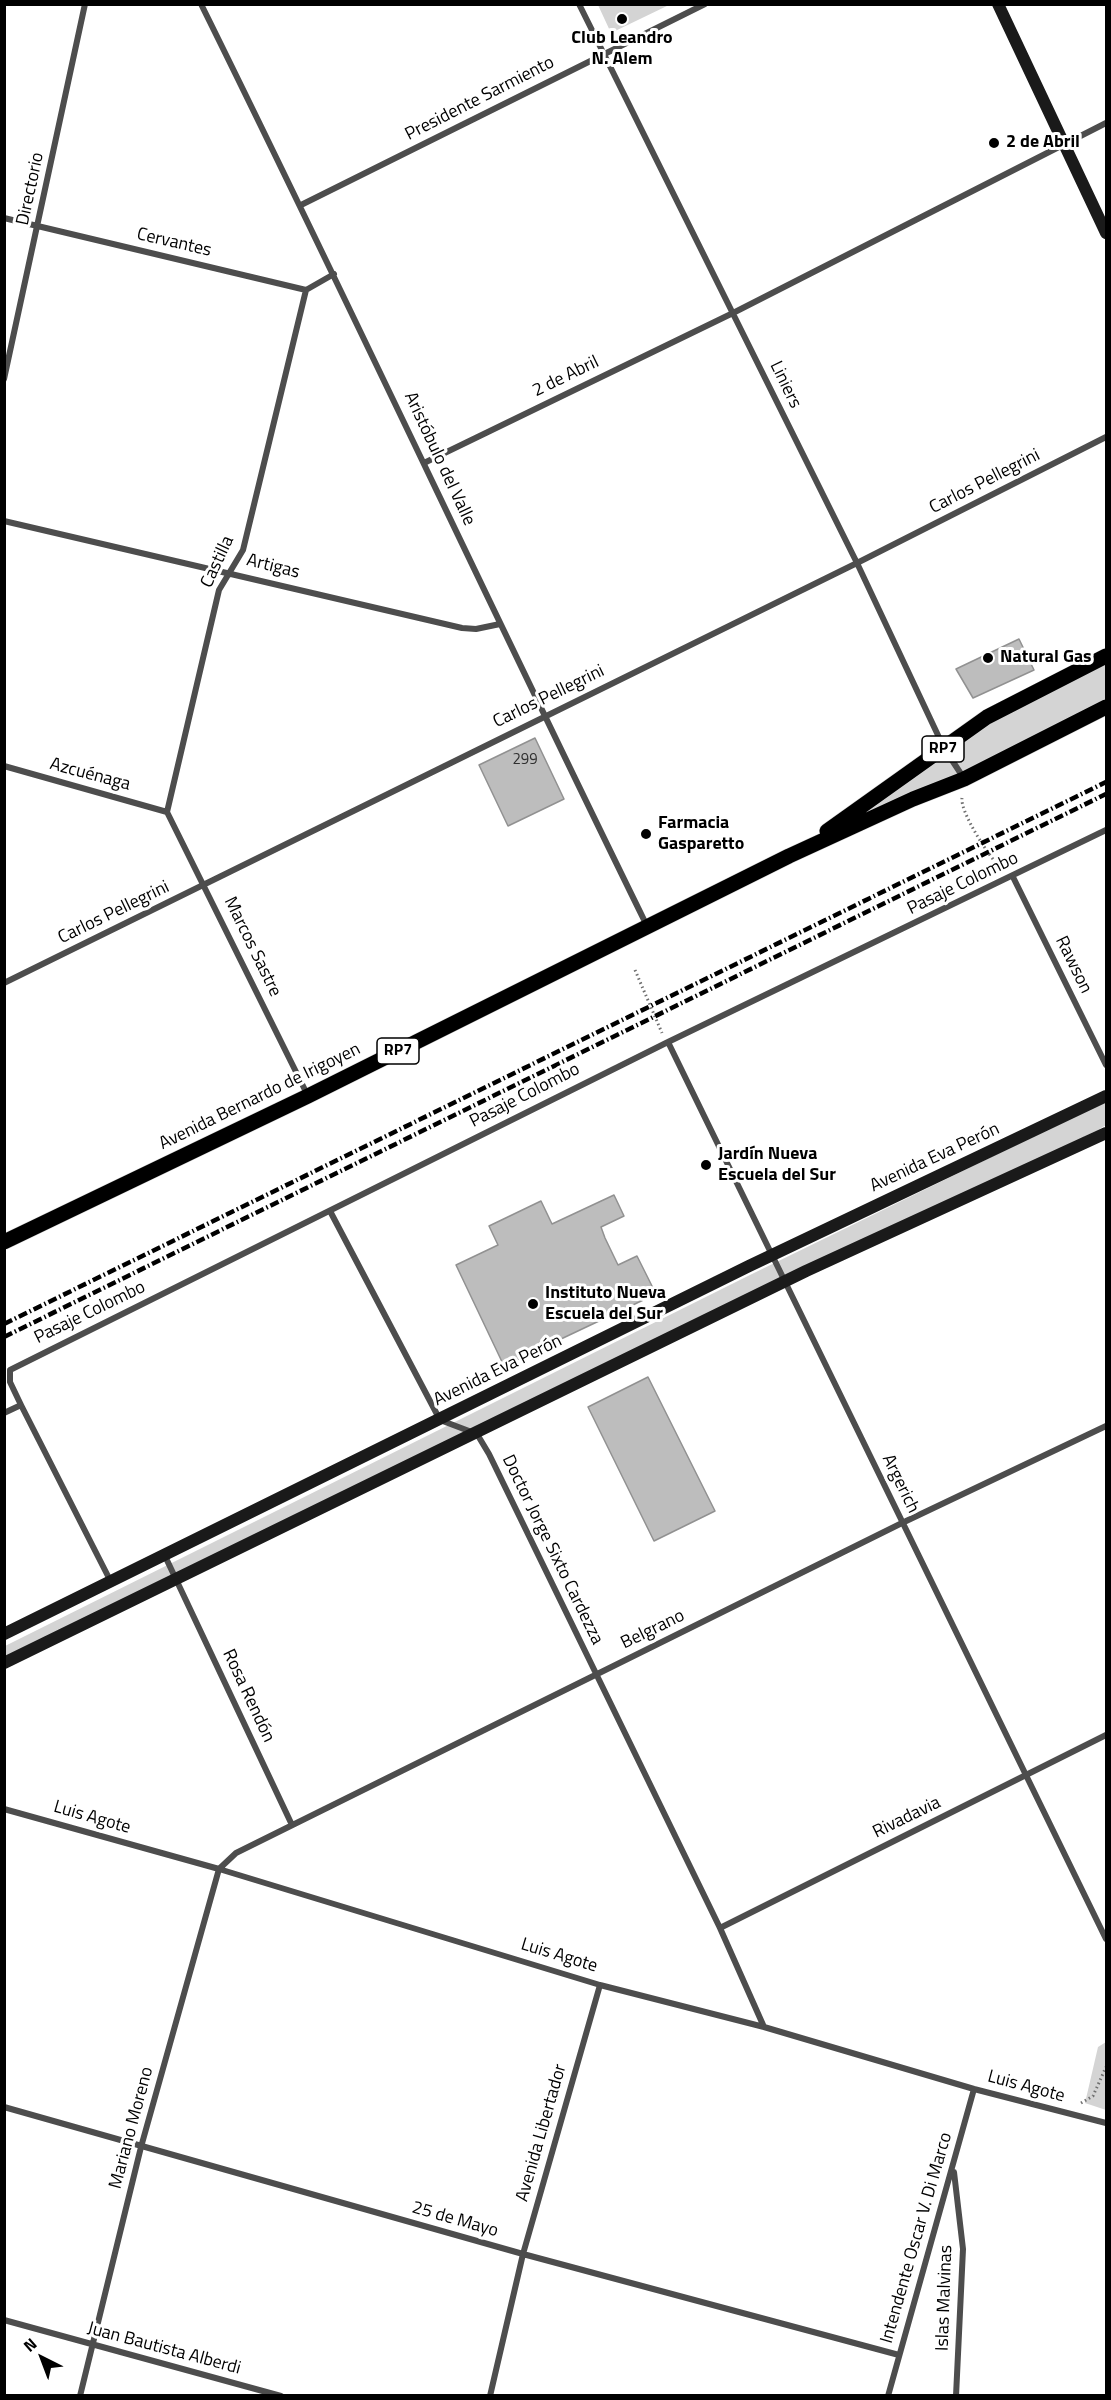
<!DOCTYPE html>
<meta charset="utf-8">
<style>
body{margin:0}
#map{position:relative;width:1111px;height:2400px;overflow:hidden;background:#fff;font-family:"Titillium Web",sans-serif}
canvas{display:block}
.frame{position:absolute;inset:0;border:6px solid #000;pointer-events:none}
.north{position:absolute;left:12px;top:2328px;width:60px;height:60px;-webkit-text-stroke:4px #fff;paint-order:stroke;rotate:318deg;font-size:16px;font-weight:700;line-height:24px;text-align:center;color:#000}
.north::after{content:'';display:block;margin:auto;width:21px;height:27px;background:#000;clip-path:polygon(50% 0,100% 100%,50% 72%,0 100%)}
</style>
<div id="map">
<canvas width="1111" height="2400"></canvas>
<div class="frame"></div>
<div class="north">N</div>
</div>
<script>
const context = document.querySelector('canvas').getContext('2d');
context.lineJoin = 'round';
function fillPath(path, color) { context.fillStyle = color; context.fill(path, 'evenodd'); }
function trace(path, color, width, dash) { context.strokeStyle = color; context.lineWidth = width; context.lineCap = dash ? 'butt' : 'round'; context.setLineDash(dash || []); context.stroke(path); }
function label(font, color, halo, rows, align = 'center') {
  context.font = font + ' "Titillium Web",sans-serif'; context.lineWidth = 6; context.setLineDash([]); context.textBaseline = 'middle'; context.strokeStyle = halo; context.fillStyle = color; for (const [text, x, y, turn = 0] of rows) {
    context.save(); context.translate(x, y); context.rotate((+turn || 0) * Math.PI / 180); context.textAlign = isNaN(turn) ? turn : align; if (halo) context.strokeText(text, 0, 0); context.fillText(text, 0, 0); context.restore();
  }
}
const green = new Path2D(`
 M598 5H669L611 33Z
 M1106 656V707L789 856 944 748Z
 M1106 1101V1125L1098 1130 5 1659V1646L752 1274Z
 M1106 2042V2110L1085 2103 1098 2047Z`);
const building = new Path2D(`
 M1019 639 1034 670 973 698 956 669Z
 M535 738 564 799 508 826 479 765Z
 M614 1195 624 1216 601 1227 605 1238 618 1265 637 1256 656 1294 504 1366 456 1265 498 1245 489 1226 541 1201 552 1224Z
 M648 1377 715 1511 654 1541 588 1407Z`);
const path = new Path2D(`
 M962 798C960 812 990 859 1002 869
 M635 970 662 1033
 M1081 2103 1093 2096 1106 2067`);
const street = new Path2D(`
 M201 4C353 311 497 621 648 928
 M579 4 857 563 944 748 963 777
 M301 205 705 4
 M4 218 306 290 334 274
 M4 379 85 4
 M424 463 733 313 1106 123
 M4 521 462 628 476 629 500 624
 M4 766 167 812
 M167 812 219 590 243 550 306 290
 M167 812 308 1096
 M1013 877 1106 1065
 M4 983 857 563 1106 437
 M668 1042 1106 1939
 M330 1211 440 1420 477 1434 489 1454 720 1928 764 2027
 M21 1405 111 1582
 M4 1413 21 1405 10 1382V1370L668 1042 1106 830
 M165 1556 292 1825
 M4 1809 219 1869 600 1985 764 2027 974 2089 1106 2123
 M720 1928 1106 1735
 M4 2107 523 2254 899 2355
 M954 2172 963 2249 956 2396
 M4 2320 281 2396
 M80 2396 141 2147 219 1869 236 1853 902 1523 1106 1426
 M490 2396 523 2254 600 1985
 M888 2396 974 2089`);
const secondary = new Path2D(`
 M998 4 1106 233
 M4 1634 749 1266 1106 1096
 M4 1663 806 1271 1106 1133`);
const primary = new Path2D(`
 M827 831 987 717 1106 656
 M4 1242 308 1096 789 856 913 799 964 779 1106 707`);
const rail = new Path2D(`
 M4 1324 1106 782
 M4 1337 1106 794`);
const markers = [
 [622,19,6,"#000"],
 [994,143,6,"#000"],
 [988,658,6,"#000"],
 [646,834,6,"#000"],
 [706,1165,6,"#000"],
 [533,1304,6,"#000"]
];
const numberNames = [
 ["299",525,760]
];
const shields = [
 [943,749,42],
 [398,1051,42]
];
const shieldNames = [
 ["RP7",943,749],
 ["RP7",398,1051]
];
const poiNames = [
 ["Club Leandro",622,39,"center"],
 ["N. Alem",622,60,"center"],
 ["2 de Abril",1006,143],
 ["Natural Gas",1000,658],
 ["Farmacia",658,824],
 ["Gasparetto",658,845],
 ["Jardín Nueva",718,1155],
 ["Escuela del Sur",718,1176],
 ["Instituto Nueva",545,1294],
 ["Escuela del Sur",545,1315]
];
const streetNames = [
 ["Presidente Sarmiento",480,99,-27],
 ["Directorio",31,189,-78],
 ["Cervantes",174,243,13],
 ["2 de Abril",566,377,-26],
 ["Liniers",785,385,64],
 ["Aristóbulo del Valle",439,459,65],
 ["Carlos Pellegrini",985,482,-27],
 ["Castilla",218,562,-65],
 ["Artigas",273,567,14],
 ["Carlos Pellegrini",549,697,-26],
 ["Azcuénaga",90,775,15],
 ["Pasaje Colombo",963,884,-26],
 ["Carlos Pellegrini",114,913,-26],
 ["Marcos Sastre",252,947,64],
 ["Rawson",1073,965,64],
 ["Pasaje Colombo",525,1096,-27],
 ["Avenida Bernardo de Irigoyen",260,1097,-26],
 ["Avenida Eva Perón",935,1158,-25],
 ["Pasaje Colombo",90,1313,-26],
 ["Avenida Eva Perón",498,1371,-26],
 ["Argerich",900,1484,64],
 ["Doctor Jorge Sixto Cardezza",552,1550,64],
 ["Belgrano",653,1630,-26],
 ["Rosa Rendón",248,1696,65],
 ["Luis Agote",92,1818,16],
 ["Rivadavia",907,1818,-26],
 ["Luis Agote",559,1956,17],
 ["Luis Agote",1026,2087,15],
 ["Mariano Moreno",132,2128,-75],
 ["Avenida Libertador",542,2133,-74],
 ["25 de Mayo",455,2220,16],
 ["Intendente Oscar V. Di Marco",917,2238,-74],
 ["Islas Malvinas",945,2298,-88],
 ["Juan Bautista Alberdi",164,2349,15]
];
fillPath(green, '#d4d4d4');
fillPath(building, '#bdbdbd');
trace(building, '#919191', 1.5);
trace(primary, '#dbdbdb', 16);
trace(path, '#6f6f6f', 3, [1.5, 3]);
trace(street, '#4d4d4d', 6);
trace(secondary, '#1a1a1a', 12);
trace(primary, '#000', 15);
trace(rail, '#000', 4.5, [9, 3, 1.5, 3]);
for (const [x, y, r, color] of markers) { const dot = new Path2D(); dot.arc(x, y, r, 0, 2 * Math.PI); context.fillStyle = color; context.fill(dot); trace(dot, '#fff', 2); }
label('15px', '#2f2f2f', null, numberNames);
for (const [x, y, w] of shields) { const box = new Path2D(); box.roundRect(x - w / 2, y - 13, w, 26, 4.5); context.fillStyle = '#fff'; context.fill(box); trace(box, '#000', 1.5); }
label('bold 16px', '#000', null, shieldNames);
label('bold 18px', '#000', '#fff', poiNames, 'left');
label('18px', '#000', '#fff', streetNames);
</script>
